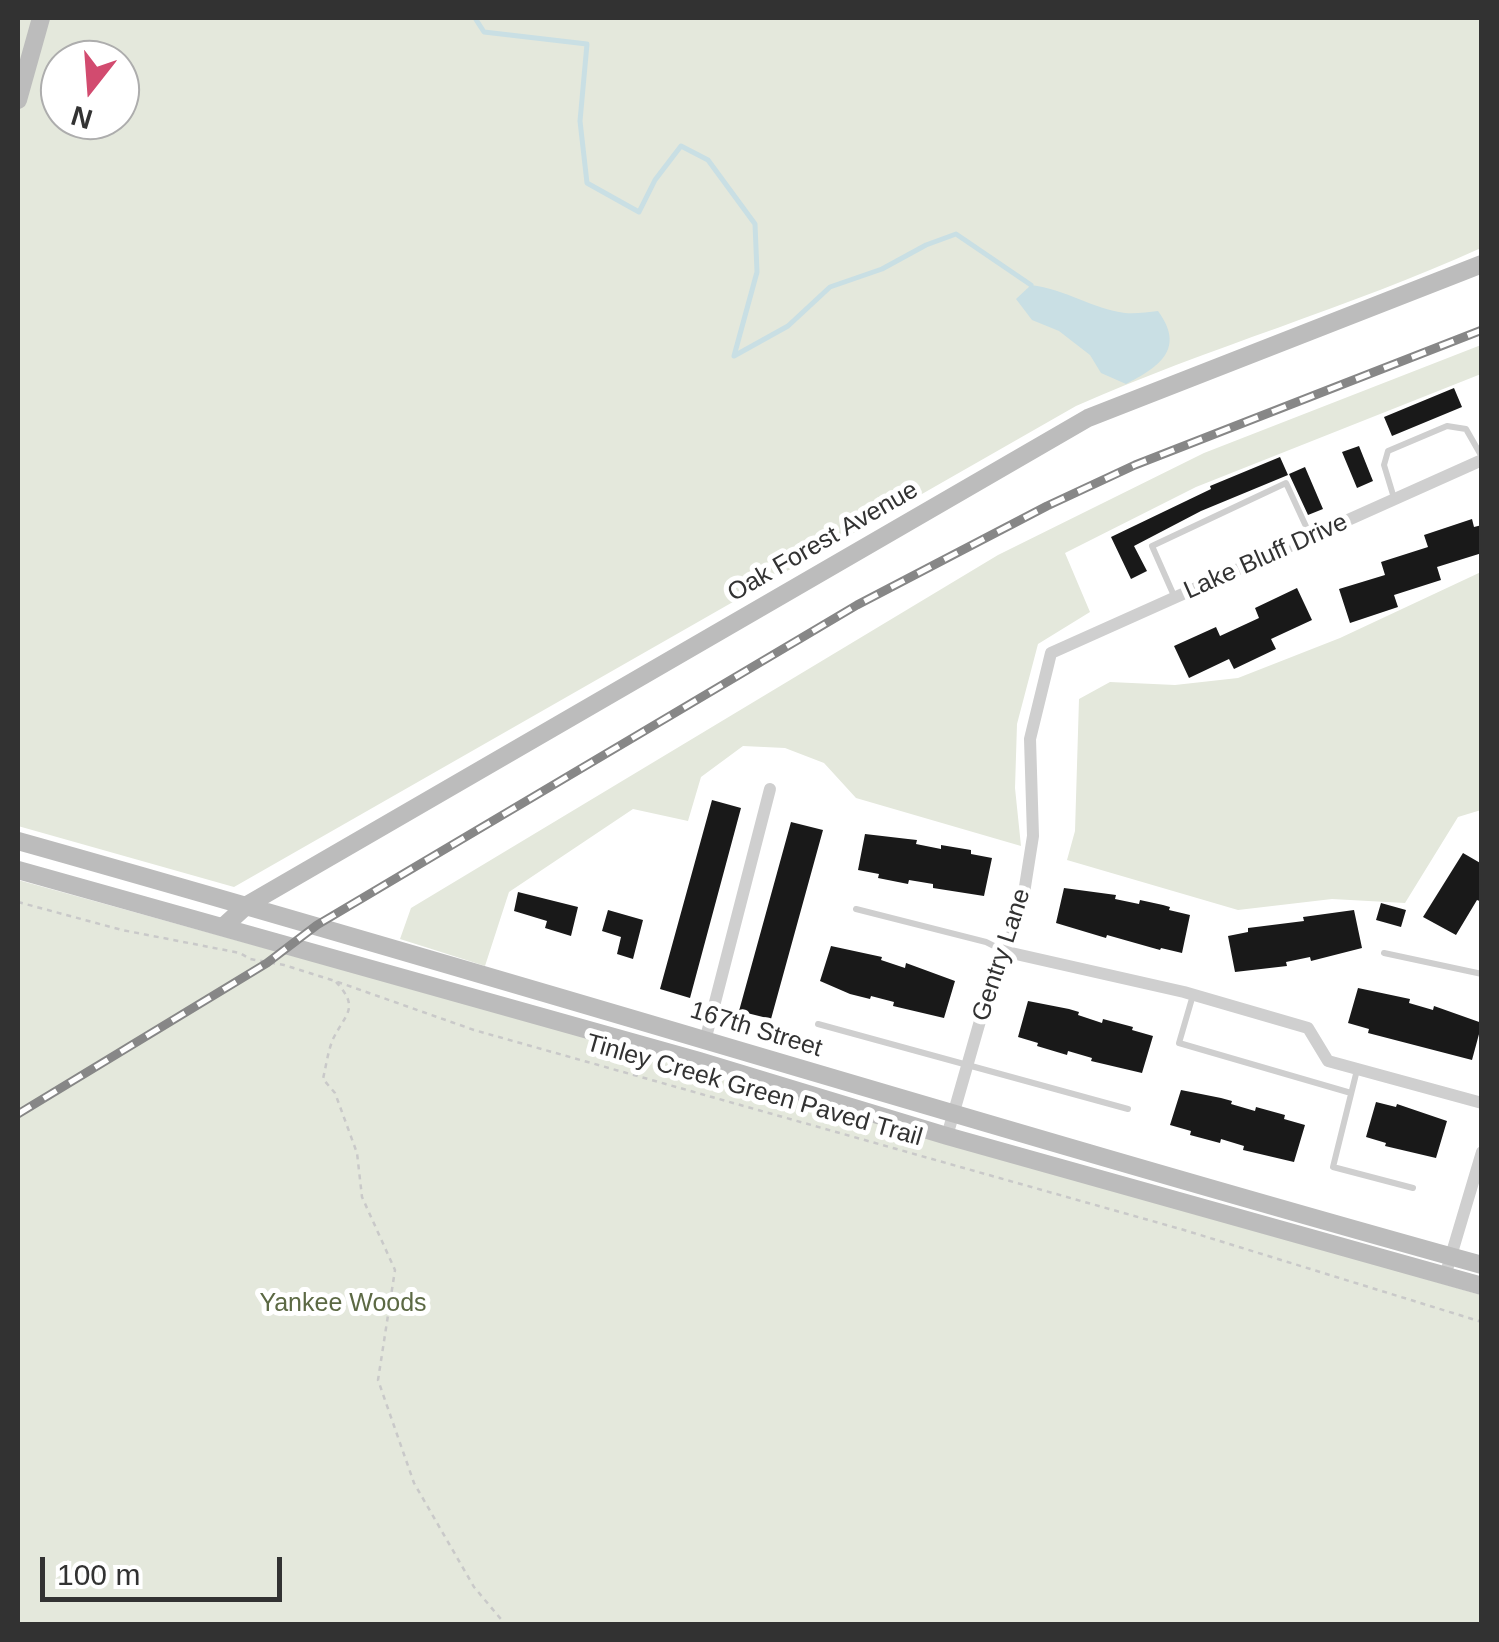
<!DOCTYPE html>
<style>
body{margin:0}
#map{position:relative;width:1499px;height:1642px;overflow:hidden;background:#fff;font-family:Arial,sans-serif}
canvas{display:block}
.frame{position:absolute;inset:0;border:20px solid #323232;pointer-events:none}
.north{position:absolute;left:40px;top:40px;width:100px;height:100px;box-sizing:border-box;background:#fff;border:2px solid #adadad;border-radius:50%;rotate:197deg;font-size:28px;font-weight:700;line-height:40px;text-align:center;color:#323232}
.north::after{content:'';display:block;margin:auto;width:35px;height:45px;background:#d24b6f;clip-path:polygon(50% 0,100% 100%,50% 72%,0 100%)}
.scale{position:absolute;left:40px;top:1557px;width:242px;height:45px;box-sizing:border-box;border:5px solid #323232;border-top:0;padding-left:12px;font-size:30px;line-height:35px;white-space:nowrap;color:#323232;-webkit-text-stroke:8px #fff;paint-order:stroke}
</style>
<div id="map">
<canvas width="1499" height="1642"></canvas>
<div class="frame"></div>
<div class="north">N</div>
<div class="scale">100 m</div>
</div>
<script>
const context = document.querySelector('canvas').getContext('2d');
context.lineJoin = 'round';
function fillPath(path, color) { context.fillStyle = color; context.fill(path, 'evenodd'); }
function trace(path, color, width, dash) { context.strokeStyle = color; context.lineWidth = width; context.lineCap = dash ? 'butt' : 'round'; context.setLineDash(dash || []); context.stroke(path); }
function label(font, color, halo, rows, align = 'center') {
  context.font = font + ' Arial,sans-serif'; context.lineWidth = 10; context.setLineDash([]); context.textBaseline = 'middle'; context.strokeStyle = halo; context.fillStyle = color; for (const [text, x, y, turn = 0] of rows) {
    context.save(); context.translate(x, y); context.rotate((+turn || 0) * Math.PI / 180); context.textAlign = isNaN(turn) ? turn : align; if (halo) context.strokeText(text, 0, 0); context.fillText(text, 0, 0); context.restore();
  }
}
const green = new Path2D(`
 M18 18H1481V248C1349 308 1209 347 1076 406L234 887 18 826ZM60 60H120V120H60Z
 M1481 345V374L1196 487 1065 553 1090 612 1038 644 1017 724 1015 788 1021 846 856 798 824 763 785 748 743 746 701 777 688 821 633 809 509 892 485 966 400 939 411 908 998 555 1204 453Z
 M1481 572V810L1458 817 1405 903 1332 899 1238 910 1067 860 1075 831 1079 699 1110 682 1175 685 1238 678 1340 638Z
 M18 880 565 1031 1481 1295V1624H18Z`);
const water = new Path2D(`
 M1031 285C1065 289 1093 309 1125 313 1136 314 1148 312 1158 311 1186 349 1159 367 1126 384L1101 373 1090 355 1059 331 1032 320 1016 299Z`);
const stream = new Path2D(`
 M475 18 484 32 587 44 580 121 587 183 639 212 655 180 681 146 708 160 755 224 757 272 734 356 788 326 830 287 882 269 926 245 956 234 1031 285`);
const building = new Path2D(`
 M1454 388 1462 407 1392 436 1384 417Z
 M1359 446 1373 481 1357 488 1342 452Z
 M1280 457 1288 475 1201 511 1134 546 1147 571 1131 579 1111 537 1211 489 1210 486Z
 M1305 467 1323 509 1308 515 1289 474Z
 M1472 519 1474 527 1482 525V553L1437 567 1441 580 1394 595 1398 607 1350 623 1339 589 1385 575 1381 562 1428 547 1424 535Z
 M1297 588 1312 620 1271 639 1276 649 1234 669 1229 659 1189 678 1174 646 1216 627 1220 636 1259 618 1255 608Z
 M712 800 741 808 690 998 660 989Z
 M791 822 823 830 771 1019 739 1011Z
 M865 834 908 839 917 840 916 844 941 849V845L971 850V854L992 858 984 896 933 888V884L909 880 908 884 878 878 879 874 858 870Z
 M1463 853 1482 864V902L1477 900 1456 935 1423 917Z
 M1064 888 1116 895 1115 899 1139 904 1140 900 1163 905 1170 907 1169 910 1190 915 1182 953 1161 948 1160 950 1107 935 1106 938 1056 923Z
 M518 892 578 907 571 936 545 928 547 921 514 911Z
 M1381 903 1406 910 1401 927 1376 920Z
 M608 910 643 920 633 959 617 954 621 937 602 931Z
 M1354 910 1362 948 1311 961 1310 957 1286 962 1287 966 1235 972 1228 936 1248 932V928L1304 921 1303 917Z
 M831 946 882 957 881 960 905 968 906 963 955 981 944 1018 893 1006 894 1002 871 996 870 999 850 994 820 981Z
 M1358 988 1410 999 1409 1003 1433 1010 1434 1006 1482 1023 1472 1060 1368 1033 1369 1029 1348 1023Z
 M1028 1001 1069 1009 1079 1012 1078 1015 1102 1023 1103 1019 1133 1027 1132 1030 1153 1036 1142 1073 1091 1061 1092 1058 1068 1051 1067 1055 1037 1046 1038 1043 1018 1037Z
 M1181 1090 1221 1098 1232 1101 1231 1104 1255 1111 1256 1107 1285 1115 1284 1119 1305 1125 1294 1162 1243 1150 1244 1146 1221 1139 1220 1143 1190 1135 1191 1131 1170 1125Z
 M1376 1102 1396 1107 1397 1104 1447 1121 1436 1158 1385 1146 1386 1143 1366 1137Z`);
const path = new Path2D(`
 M18 902 122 930 240 953 250 959 284 965 335 981 474 1030 1184 1230 1482 1322
 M336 982C360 1008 346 1013 333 1039 328 1051 326 1066 323 1079L335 1093 357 1153 362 1197 395 1270 378 1380 414 1483 474 1587 505 1624`);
const lane = new Path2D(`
 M1394 498 1384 465 1388 451 1447 426 1466 429 1482 457
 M1175 598 1152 546 1286 483 1310 535
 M856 909 986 942 1006 952
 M1384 953 1482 974
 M1193 995 1179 1043 1351 1093
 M818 1024 1128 1109
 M1357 1070 1333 1167 1413 1188`);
const street = new Path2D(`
 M1007 952 1184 992 1308 1028 1328 1061 1482 1103
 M705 1041 770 789
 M947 1136 984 1007 1007 952 1024 893 1033 836 1030 739 1051 653 1482 460
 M1445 1276 1482 1152`);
const secondary = new Path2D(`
 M18 100 41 18
 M18 841C507 978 992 1129 1482 1265
 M18 870 699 1061 947 1136 1482 1286
 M223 927 247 905 1088 418 1482 264`);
const rail = new Path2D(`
 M18 1114 267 963 317 925 857 605 1047 506 1135 465 1482 330`);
const streetNames = [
 ["Oak Forest Avenue",823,542,-30],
 ["Lake Bluff Drive",1266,557,-24],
 ["Gentry Lane",1002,955,-72],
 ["167th Street",756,1030,17],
 ["Tinley Creek Green Paved Trail",754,1091,16]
];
const parkNames = [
 ["Yankee Woods",343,1304]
];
fillPath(green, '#e4e8dc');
fillPath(water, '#c9dfe4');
trace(stream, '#c9dfe4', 5);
fillPath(building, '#191919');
trace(path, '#c9c9c9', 2.5, [5, 5]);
trace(lane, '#cfcfcf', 6);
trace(street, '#cfcfcf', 12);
trace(secondary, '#bcbcbc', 18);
trace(rail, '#878787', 9);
trace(rail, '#fff', 5, [15]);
label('25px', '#323232', '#fff', streetNames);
label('25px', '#5c6944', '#fff', parkNames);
</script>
